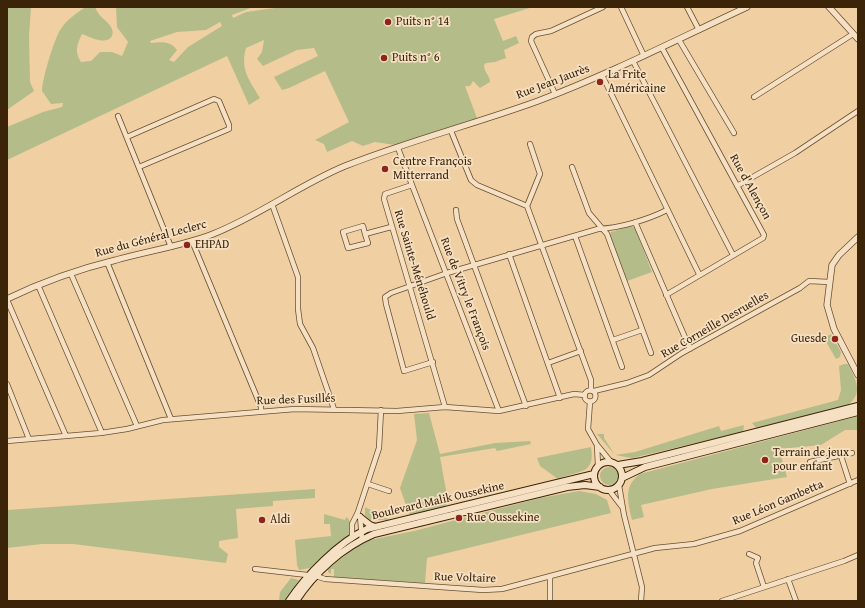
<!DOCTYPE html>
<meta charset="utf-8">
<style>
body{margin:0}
#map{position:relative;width:865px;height:608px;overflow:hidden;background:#f0d0a3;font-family:"Gentium Book Plus",serif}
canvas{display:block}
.frame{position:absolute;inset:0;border:8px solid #3c2409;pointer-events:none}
</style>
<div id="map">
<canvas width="865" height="608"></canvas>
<div class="frame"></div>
</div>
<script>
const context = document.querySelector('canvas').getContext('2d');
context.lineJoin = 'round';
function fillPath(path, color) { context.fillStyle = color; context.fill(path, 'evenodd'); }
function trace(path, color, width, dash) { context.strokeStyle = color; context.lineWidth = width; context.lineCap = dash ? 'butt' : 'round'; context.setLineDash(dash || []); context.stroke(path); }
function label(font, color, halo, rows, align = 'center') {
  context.font = font + ' "Gentium Book Plus",serif'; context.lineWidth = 3.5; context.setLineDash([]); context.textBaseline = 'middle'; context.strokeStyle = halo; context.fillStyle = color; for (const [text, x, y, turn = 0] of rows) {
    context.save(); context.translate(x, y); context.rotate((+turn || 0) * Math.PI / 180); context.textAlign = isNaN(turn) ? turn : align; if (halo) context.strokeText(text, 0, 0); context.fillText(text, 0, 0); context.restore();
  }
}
const green = new Path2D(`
 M7 7H31L29 36 30 82 34 91 7 110Z
 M86 7H95C100 19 106 19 111 27 113 30 113 34 112 36 106 46 90 37 82 34 77 44 74 52 81 62L91 61 100 52H112L122 56 128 42 117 27 116 7H253L232 15 233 18 246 12 282 7H533L494 19 503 41 516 36 519 43 504 50 506 58 495 62 486 63 484 65C484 72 490 76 490 82L480 88 473 81 470 86H465L477 118 395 145 375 142 363 146 352 141 327 152 324 144 315 140 349 122 325 71 289 88 282 90 274 77 318 56 314 48 297 50 263 66 257 59 262 52 264 40 246 48C240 69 249 80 260 98L249 105 227 56 7 160V127L43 112 62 107 63 103 51 104 42 91C42 79 53 44 59 32 65 21 76 13 86 7ZM220 22 222 26 188 47 174 62 169 60 177 50C170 41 162 42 151 43L150 41 177 32 206 30Z
 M631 226 635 228 652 272 627 281 609 236 611 232Z
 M831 334 841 352 840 357 836 359 824 338Z
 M844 364H848C856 380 864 393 847 406L757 429 752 423 838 400 841 390 839 366Z
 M429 413 440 454 495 443 530 441 531 444 497 451 495 448 440 457 448 501 444 508 410 516 400 488 417 440 414 414Z
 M858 416V430H845L821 445 779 449 787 477 712 489 641 505 644 517 632 520C628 502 623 486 640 474Z
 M744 425 743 432 632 458 615 455 597 434H604V438L615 455 635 452 719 426 721 431Z
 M591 447C596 476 577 470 558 479L540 466 537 458Z
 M600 476a9 9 0 1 1 18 0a9 9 0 1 1-18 0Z
 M315 489V498L273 501V506L236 509 238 538 219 541V547L228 554 226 563 73 544H42L7 548V510Z
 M579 491 596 494 607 500 611 513 427 558 425 583 334 577V569H331V574L328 572V569L354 548 370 540 414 531 540 498Z
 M365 507 390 520H370L365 515Z
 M324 514 345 520 346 517C353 521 349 528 350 535L315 567 299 570 297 565 295 540 331 536 330 524H324Z
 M291 578 299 580 286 601H279L280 592Z`);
const minor = new Path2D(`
 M621 7 644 56
 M687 7 699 30
 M679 40 734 133
 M662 48 764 235 763 238 666 295
 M633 61 733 255
 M602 75 699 274
 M555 94 531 41 532 37 536 34 551 31 603 7
 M754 97 853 34
 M118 116 171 247
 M451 131 471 180 477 185 527 206
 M127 137 214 99 219 101 229 125V129L139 167
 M398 148 412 185 385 194 384 199 445 407
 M572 167 589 213 607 234 651 353
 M412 185 499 411
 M737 186 795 153 858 111
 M272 204 298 277V309L300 324 313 348 334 409
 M527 206 591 380V390
 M527 206 540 174 530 144
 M456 210 457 219 526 406
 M635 222 690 349
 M365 234 368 243 348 248 343 232 363 226 365 234 391 227
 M575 236 622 367
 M192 241 261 407V411
 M509 254 560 398
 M107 262 171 419
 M71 274 137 426
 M38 285 102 433
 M7 300 66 436
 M613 340 642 330
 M433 362 404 371 386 304 385 297 391 293 447 273 598 229C620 228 647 220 667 210
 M548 363 581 351
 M7 384 29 439
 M584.5 396a5.5 5.5 0 1 1 11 0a5.5 5.5 0 1 1-11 0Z
 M594 391 627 383 649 375 682 353 800 288 809 281 829 282
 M590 402 588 429 597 445 611 462
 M7 441 101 433 127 429 163 420 295 409 397 411 445 407 499 411 574 394 585 395
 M597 445 598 466
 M841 456 850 484
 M810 462 852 453
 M368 484 389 491
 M619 485 624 515 642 587 641 601
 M609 490 622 507
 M360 516 362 540
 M352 538V524L358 512 379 448 381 410
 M749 554 758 558 756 563 764 587
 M255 569 316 576 325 579 483 590 502 589 655 548 694 544 740 531 858 480
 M550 577V601
 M788 579 796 601
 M722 601 844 561 858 555`);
const tertiary = new Path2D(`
 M829 7 858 39
 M858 237 839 255 832 265 827 305 834 329 858 375
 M7 299C42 282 79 269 116 260 148 251 182 246 213 234 259 216 299 185 345 166 408 141 475 124 538 101 610 74 678 39 747 7`);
const secondary = new Path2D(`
 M594 476a14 14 0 1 1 28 0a14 14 0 1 1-28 0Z
 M618 465 642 461 858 406
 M622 478 645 467 858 412
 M360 517 370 525 375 527
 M289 601C306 575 339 542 367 529L594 474
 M296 601C314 573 343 547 374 534L567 487 585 485 600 487`);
const markers = [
 [388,22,4,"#8f2418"],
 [384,58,4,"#8f2418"],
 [600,82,4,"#8f2418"],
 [385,169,4,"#8f2418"],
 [187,245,4,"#8f2418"],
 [835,339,4,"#8f2418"],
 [765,460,4,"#8f2418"],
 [459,518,4,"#8f2418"],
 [262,520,4,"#8f2418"]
];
const poiNames = [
 ["Puits n° 14",396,22],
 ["Puits n° 6",392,58],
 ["La Frite",608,75],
 ["Américaine",608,89],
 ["Centre François",393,162],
 ["Mitterrand",393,176],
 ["EHPAD",195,245],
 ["Guesde",827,339,"right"],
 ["Terrain de jeux",773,453],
 ["pour enfant",773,467],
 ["Rue Oussekine",467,518],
 ["Aldi",270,520]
];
const streetNames = [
 ["Rue Jean Jaurès",553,82,-21],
 ["Rue d'Alençon",750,187,61],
 ["Rue du Général Leclerc",151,239,-15],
 ["Rue Sainte-Ménéhould",414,265,73],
 ["Rue de Vitry le François",465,294,69],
 ["Rue Corneille Desruelles",715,325,-30],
 ["Rue des Fusillés",296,400,-2],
 ["Boulevard Malik Oussekine",438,501,-13],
 ["Rue Léon Gambetta",778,503,-23],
 ["Rue Voltaire",465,578,2]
];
fillPath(green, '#b4bc89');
trace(minor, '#694f30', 6);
trace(tertiary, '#694f30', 7);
trace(secondary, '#3c2409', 8);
trace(minor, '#f5e0c3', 4.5);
trace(tertiary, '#f5e0c3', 5.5);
trace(secondary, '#f5e0c3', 6);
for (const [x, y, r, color] of markers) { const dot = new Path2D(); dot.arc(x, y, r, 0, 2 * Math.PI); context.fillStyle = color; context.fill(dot); trace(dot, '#f5e0c3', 1.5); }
label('12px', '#3c2409', '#f5e0c3', poiNames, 'left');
label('12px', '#3c2409', '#f5e0c3', streetNames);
</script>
